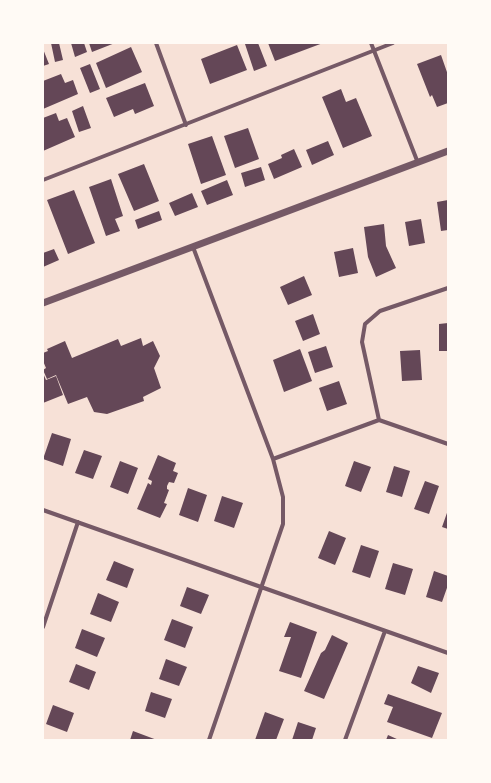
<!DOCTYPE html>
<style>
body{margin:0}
#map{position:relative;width:491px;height:783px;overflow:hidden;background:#f7e1d7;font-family:"Alegreya Sans",sans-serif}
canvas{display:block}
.frame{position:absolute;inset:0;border:44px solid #fffaf5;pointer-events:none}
</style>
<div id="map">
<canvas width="491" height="783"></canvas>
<div class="frame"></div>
</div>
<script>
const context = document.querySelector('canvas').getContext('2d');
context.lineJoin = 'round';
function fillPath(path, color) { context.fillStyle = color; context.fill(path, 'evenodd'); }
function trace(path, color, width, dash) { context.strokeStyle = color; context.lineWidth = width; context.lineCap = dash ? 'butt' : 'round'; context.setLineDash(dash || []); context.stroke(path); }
const building = new Path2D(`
 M51 43H59L63 60 55 62Z
 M71 43H84L87 52 75 57Z
 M89 43H115L92 52Z
 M258 43 267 66 254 71 245 44Z
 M268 43H323L275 61Z
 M237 45 247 70 210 84 201 59Z
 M131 47 142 72 106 88 96 63Z
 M43 49 49 64 43 66Z
 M441 55 448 75V103L437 107 432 95 430 97 417 64Z
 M90 64 100 89 90 93 80 68Z
 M61 74 65 83 73 80 78 94 43 109V81Z
 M145 83 154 106 135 114 133 109 114 117 106 98Z
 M341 89 346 102 356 98 372 136 343 148 322 97Z
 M83 106 91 128 79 132 72 111Z
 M56 113 59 121 67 118 75 137 43 151V118Z
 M248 128 259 159 235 168 224 136Z
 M212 136 226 175 201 184 188 144Z
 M328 141 334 155 312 165 306 150Z
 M294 149 302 167 274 179 268 164 282 158 281 155Z
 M144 164 159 201 134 211 118 174Z
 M261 167 265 180 245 187 241 173Z
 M111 179 123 216 115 219 120 231 106 236 89 187Z
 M227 180 233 195 207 205 201 191Z
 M74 190 95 243 68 254 47 200Z
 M192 193 198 207 175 216 169 203Z
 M448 200V230L441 231 437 202Z
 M159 211 162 220 138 229 135 220Z
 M421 219 425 243 409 246 405 222Z
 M384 224 386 246 396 268 376 277 368 257 364 227Z
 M353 248 358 273 339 277 334 252Z
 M54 249 59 260 43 267V253Z
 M304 276 312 295 288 305 280 287Z
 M313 314 320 334 303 341 295 321Z
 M448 323V351H439V324Z
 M141 338 143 346 153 341 160 356 154 368 161 388 143 397 144 401 107 414 94 412 87 397 68 404 56 375 47 379 43 370 46 368 43 361V353L48 351 47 349 65 341 72 358 118 339 121 346Z
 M326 346 333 367 315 373 308 352Z
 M300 349 312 381 284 392 273 360Z
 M420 350 422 380 402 381 400 351Z
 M43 373 46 380 56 376 63 395 43 403Z
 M339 381 347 404 327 411 319 388Z
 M52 433 71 439 63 466 43 459Z
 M84 450 102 456 93 479 75 473Z
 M158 455 176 463 173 471 178 473 174 483 169 482 167 486V489L169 490 164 503 167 504 160 518 137 509 148 483 151 485 152 481 148 479Z
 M120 461 138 468 128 494 110 487Z
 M354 461 371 467 361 492 345 486Z
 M394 466 410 471 402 497 386 492Z
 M425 481 439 486 429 514 414 509Z
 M188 488 207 495 198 522 179 515Z
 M222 496 243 503 234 528 214 521Z
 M448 510V529L442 527Z
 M329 531 346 538 335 565 318 558Z
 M361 545 379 551 370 578 352 572Z
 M114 561 134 569 127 588 106 580Z
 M393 563 413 569 405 595 385 589Z
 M434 571 448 576V585L442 602 426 597Z
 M187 587 209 595 201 614 180 606Z
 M98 593 119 602 111 622 90 614Z
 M172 619 193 627 185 648 164 640Z
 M290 622 317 632 301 678 279 671 291 637H284Z
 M82 629 105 638 97 657 75 648Z
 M332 635 348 643 324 699 304 691 321 653 325 650Z
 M166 659 187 667 179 686 159 679Z
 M76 664 96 672 89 690 69 682Z
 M418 666 439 673 431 693 411 683Z
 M151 692 172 699 165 718 145 711Z
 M388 694 442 713 432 738 387 722 393 707 384 704Z
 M53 705 74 713 67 732 46 724Z
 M265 712 284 719 276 740H255Z
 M298 722 316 728 312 740H292Z
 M133 731 157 740H130Z
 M388 735 399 740H386Z`);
const minor = new Path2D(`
 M156 43 186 125
 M371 43 418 163
 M43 180 393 43
 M193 247 273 459 283 497V524L209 740
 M379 420 362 342 365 324 380 311 448 288
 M273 459 379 420 448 444
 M43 510 448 653
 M43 627 78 522
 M345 740 385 631`);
const tertiary = new Path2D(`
 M43 303 448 151`);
fillPath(building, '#644757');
trace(minor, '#755966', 4);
trace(tertiary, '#755966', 7);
</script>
